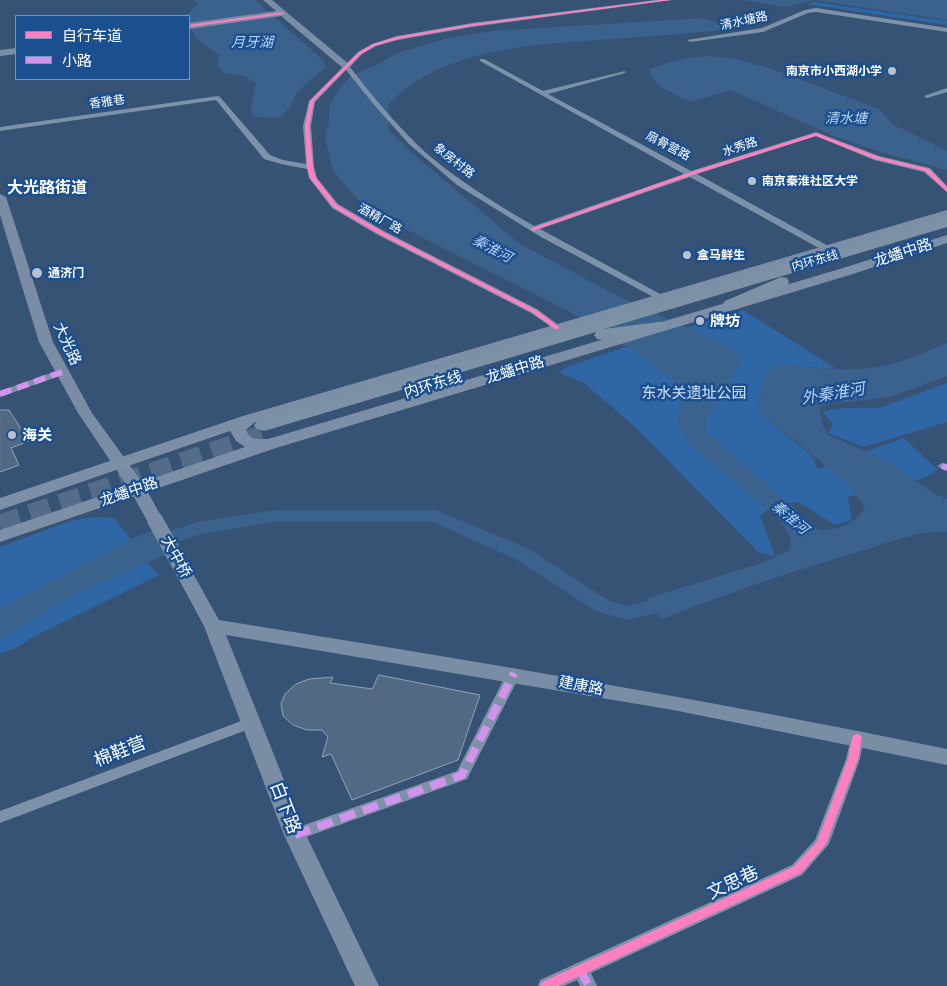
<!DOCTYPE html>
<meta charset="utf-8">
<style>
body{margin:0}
#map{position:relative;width:947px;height:986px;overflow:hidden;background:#365274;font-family:"Alegreya Sans","Noto Sans SC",sans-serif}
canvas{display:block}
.legend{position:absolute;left:15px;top:15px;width:175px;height:65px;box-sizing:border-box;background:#1b4f8f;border:1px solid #7695bc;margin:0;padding:6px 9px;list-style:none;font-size:15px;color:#fff}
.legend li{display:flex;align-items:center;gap:10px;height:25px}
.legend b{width:25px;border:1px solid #7695bc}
</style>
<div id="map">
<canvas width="947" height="986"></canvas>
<ul class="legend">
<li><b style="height:6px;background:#ff80c0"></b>自行车道</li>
<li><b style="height:6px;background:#d193ec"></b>小路</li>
</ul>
</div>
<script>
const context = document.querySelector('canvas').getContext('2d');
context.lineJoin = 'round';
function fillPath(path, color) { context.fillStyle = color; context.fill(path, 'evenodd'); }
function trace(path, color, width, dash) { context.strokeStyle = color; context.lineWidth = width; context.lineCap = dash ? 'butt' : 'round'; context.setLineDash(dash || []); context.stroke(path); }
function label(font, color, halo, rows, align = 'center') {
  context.font = font + ' "Alegreya Sans","Noto Sans SC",sans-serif'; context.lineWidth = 5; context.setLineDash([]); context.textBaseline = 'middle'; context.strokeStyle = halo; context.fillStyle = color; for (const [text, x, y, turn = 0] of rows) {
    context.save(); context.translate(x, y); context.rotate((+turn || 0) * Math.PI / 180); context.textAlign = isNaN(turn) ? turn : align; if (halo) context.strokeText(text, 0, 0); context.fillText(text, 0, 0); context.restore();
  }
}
const green = new Path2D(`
 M815 2 947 21V25L806 4Z
 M743 310 837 369 776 365 764 377 758 411 812 456 818 469 904 438 938 470 921 479 848 497 852 520 835 525 799 502 772 506 760 516 775 556 758 552 636 428 584 383 558 372 572 365 656 337Z
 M947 383V422L864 447 828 433 833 424 822 411 844 408H879Z
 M97 517 114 518 131 539 0 609V547L73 520Z
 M147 562 159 575 31 638 20 646 0 654V639L76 593Z`);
const water = new Path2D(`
 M192 0H255L324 61 325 68 306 83 295 96 291 106 280 117 266 118 253 116 251 109 256 83 244 76 224 73 217 65 219 55C202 44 189 38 189 16H186L198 4Z
 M742 0H947V20L814 0 786 7Z
 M702 18 737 29C695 33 653 36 612 39 536 45 444 46 388 105L389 130 410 151 520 244 620 297 730 347 742 359 717 405 705 419 708 433 819 530C839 530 854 525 865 507L847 483 758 411 764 377 776 365C809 367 843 372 877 367 902 363 924 352 947 343V376L891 397 839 403 835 402 820 407 823 426 827 434 891 463 933 493 947 499V532C923 529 888 543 865 550 796 570 728 593 662 619L648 598 762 563 790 550 791 539 780 520 688 443 677 423 682 405 675 382 642 356 570 312 400 226 356 198 333 170 325 140 329 122V107L339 89 352 75 381 63 397 53 444 39 492 31Z
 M710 56 732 58 769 68 879 109 894 125 947 151V170L884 153 831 135 731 90 691 102C679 96 647 84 650 69 673 60 686 58 710 56Z
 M159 528 173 552 76 593 0 639V609L131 539Z`);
const river = new Path2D(`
 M275 510H436L529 549 610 601 627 606 646 601 677 591 684 593 687 598 684 603 657 613 627 620 596 611 515 559 433 522H275L201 534 150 552 143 550 140 545 143 540 198 522Z`);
const building = new Path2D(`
 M0 410H9L29 441 11 448 19 465 0 472Z
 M379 675 480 695 458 760 352 800 331 754 322 757 328 737 322 730H307L293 725 283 716 281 704 285 694 296 684 309 679 333 677 330 683 372 689Z`);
const highwayTunnel = new Path2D(`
 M0 525 270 433`);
const street = new Path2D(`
 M656 0H672L472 27 398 40 376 46 362 54 350 67C373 97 398 127 426 153 459 181 496 204 534 226L684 174 480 61V59H484L543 91 625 71V73L548 94 691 171 816 132 879 156 930 168 947 186V192L924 172 874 160 816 136 697 174 832 248V252H826L690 177 540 229 662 295 664 297 659 300 541 237 457 185 409 144 375 106 346 70 315 102 311 126 314 167 317 178 338 204 384 231 537 309 560 326V330L557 331 531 313 378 235 332 208 309 178 307 169 281 164 264 159 216 100 0 131V127L218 96 220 97 270 155 283 160 306 164 303 126 309 101 358 52 372 44 397 36 472 23Z
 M816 8 947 28V32L816 12 808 13 763 32 690 42 687 40 762 28 805 10Z
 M947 88V92L927 98 924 96Z
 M62 369 65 370 67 372 65 374 0 397V391Z
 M942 463 947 464V471L937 466Z
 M514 668 519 670 521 673 467 779 295 841 290 840 287 835 290 830 457 771 507 673 509 670Z
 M252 717 257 718 259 722 257 726 0 823V811Z
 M857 733 862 734 864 738 860 759 829 844 802 875 591 973 597 986H580L577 980 564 986H538L540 980 792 865 815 840 846 759 852 734Z`);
const secondary = new Path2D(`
 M263 0H272L350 65V69H344L281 16 189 29V23L276 11Z
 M16 48V54L0 56V50Z
 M0 194 6 197 53 342 92 413 144 485 163 520 161 524 155 525 149 524 130 490 78 413 39 342 0 215Z
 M180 559 186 561 219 620C463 659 706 699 947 749V765L673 710 226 635 306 835 379 986H355L284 835 204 626 171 565 174 561Z`);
const primary = new Path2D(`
 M947 210V218L255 422 246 430C250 441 258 439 268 439L843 268 947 235V243L853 274 276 448 0 542V530L245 447 236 441 230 431 0 510V498L243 416Z`);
const highway = new Path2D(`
 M947 217V227L604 329 658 322 664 323 667 327 664 331 603 340 597 339 594 335 596 332 271 429 264 431 257 429 254 425 257 421Z
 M781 277 787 278 789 282 787 286 737 309 731 310 725 309 722 305 725 301Z`);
const secondaryBridge = new Path2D(`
 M155 520 180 565`);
const quietFar1 = new Path2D(`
 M0 394 62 372
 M942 466 947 468`);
const quiet = new Path2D(`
 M295 835 462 775 514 673
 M580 970 589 986`);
const cycleway = new Path2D(`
 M660 0H671L472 26 398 39 375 46 361 54 314 101 309 126 313 167 316 178 337 205 383 232 536 310 559 327V329H555L532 312 379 234 333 207 310 178 307 167 305 126 310 101 359 52 373 44 396 37 472 24Z
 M283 12 284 14 189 27V25Z
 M816 133 879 157 929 169 947 187V192L925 171 875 159 816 136 695 174 535 230 533 231 530 229 691 172Z
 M857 734 860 735 862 738 858 759 826 844 801 873 558 986H540L542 982 793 867 817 842 848 759 852 738 854 735Z`);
const markers = [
 [892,71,5,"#b9c2ce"],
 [752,181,5,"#b9c2ce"],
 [687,255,5,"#b9c2ce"],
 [37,273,6,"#b9c2ce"],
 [700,321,5,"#b9c2ce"],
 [12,435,5,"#b9c2ce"]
];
const farStreetnames = [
 ["清水塘路",744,21,-12],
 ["香雅巷",107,102,-8],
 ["扇骨营路",668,146,28],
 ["水秀路",740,147,-18],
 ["象房村路",454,161,38],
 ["酒精厂路",380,219,29],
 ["内环东线",815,261,-16]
];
const farPoinames = [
 ["南京市小西湖小学",882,71,"right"],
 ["南京秦淮社区大学",762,181],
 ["盒马鲜生",697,255],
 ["通济门",48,273]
];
const farWaternames = [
 ["月牙湖",252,43],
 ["清水塘",846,119],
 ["秦淮河",492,249,28],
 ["秦淮河",790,518,40]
];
const streetNames = [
 ["龙蟠中路",903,253,-18],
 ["大光路",67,344,65],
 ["龙蟠中路",515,370,-17],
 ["内环东线",433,385,-17],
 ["龙蟠中路",129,492,-19],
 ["大中桥",176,557,61],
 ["建康路",581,686,11]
];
const poiNames = [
 ["牌坊",710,321],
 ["海关",22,435]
];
const parkNames = [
 ["东水关遗址公园",694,393]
];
const farDistrictnames = [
 ["大光路街道",47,188]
];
const waterNames = [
 ["外秦淮河",833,394,-9]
];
const nearStreetnames = [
 ["棉鞋营",120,752,-21],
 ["白下路",285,808,69],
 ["文思巷",733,883,-25]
];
fillPath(green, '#2f66a5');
fillPath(water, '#3b618d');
fillPath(river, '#3b618d');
fillPath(building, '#526984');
trace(building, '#92a2b6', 1);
trace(highwayTunnel, '#546c89', 21, [21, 11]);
fillPath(street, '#7d92a8');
fillPath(secondary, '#798da4');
fillPath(primary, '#7d8ea7');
fillPath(highway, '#7e92a7');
trace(secondaryBridge, '#798da4', 16);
trace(quietFar1, '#d193ec', 6, [12, 6]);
trace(quiet, '#d193ec', 8, [16, 8]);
fillPath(cycleway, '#ff80c0');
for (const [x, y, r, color] of markers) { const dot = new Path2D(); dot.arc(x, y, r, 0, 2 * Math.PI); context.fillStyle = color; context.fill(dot); trace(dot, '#1b4f8f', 2); }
label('12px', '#fff', '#1b4f8f', farStreetnames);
label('bold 12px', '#fff', '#1b4f8f', farPoinames, 'left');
label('italic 14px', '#b5d3f5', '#1b4f8f', farWaternames);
label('15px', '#fff', '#1b4f8f', streetNames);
label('bold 15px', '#fff', '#1b4f8f', poiNames, 'left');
label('15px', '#cfe3fa', '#1b4f8f', parkNames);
label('bold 16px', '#fff', '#1b4f8f', farDistrictnames);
label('italic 16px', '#b5d3f5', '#1b4f8f', waterNames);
label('18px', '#fff', '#1b4f8f', nearStreetnames);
</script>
